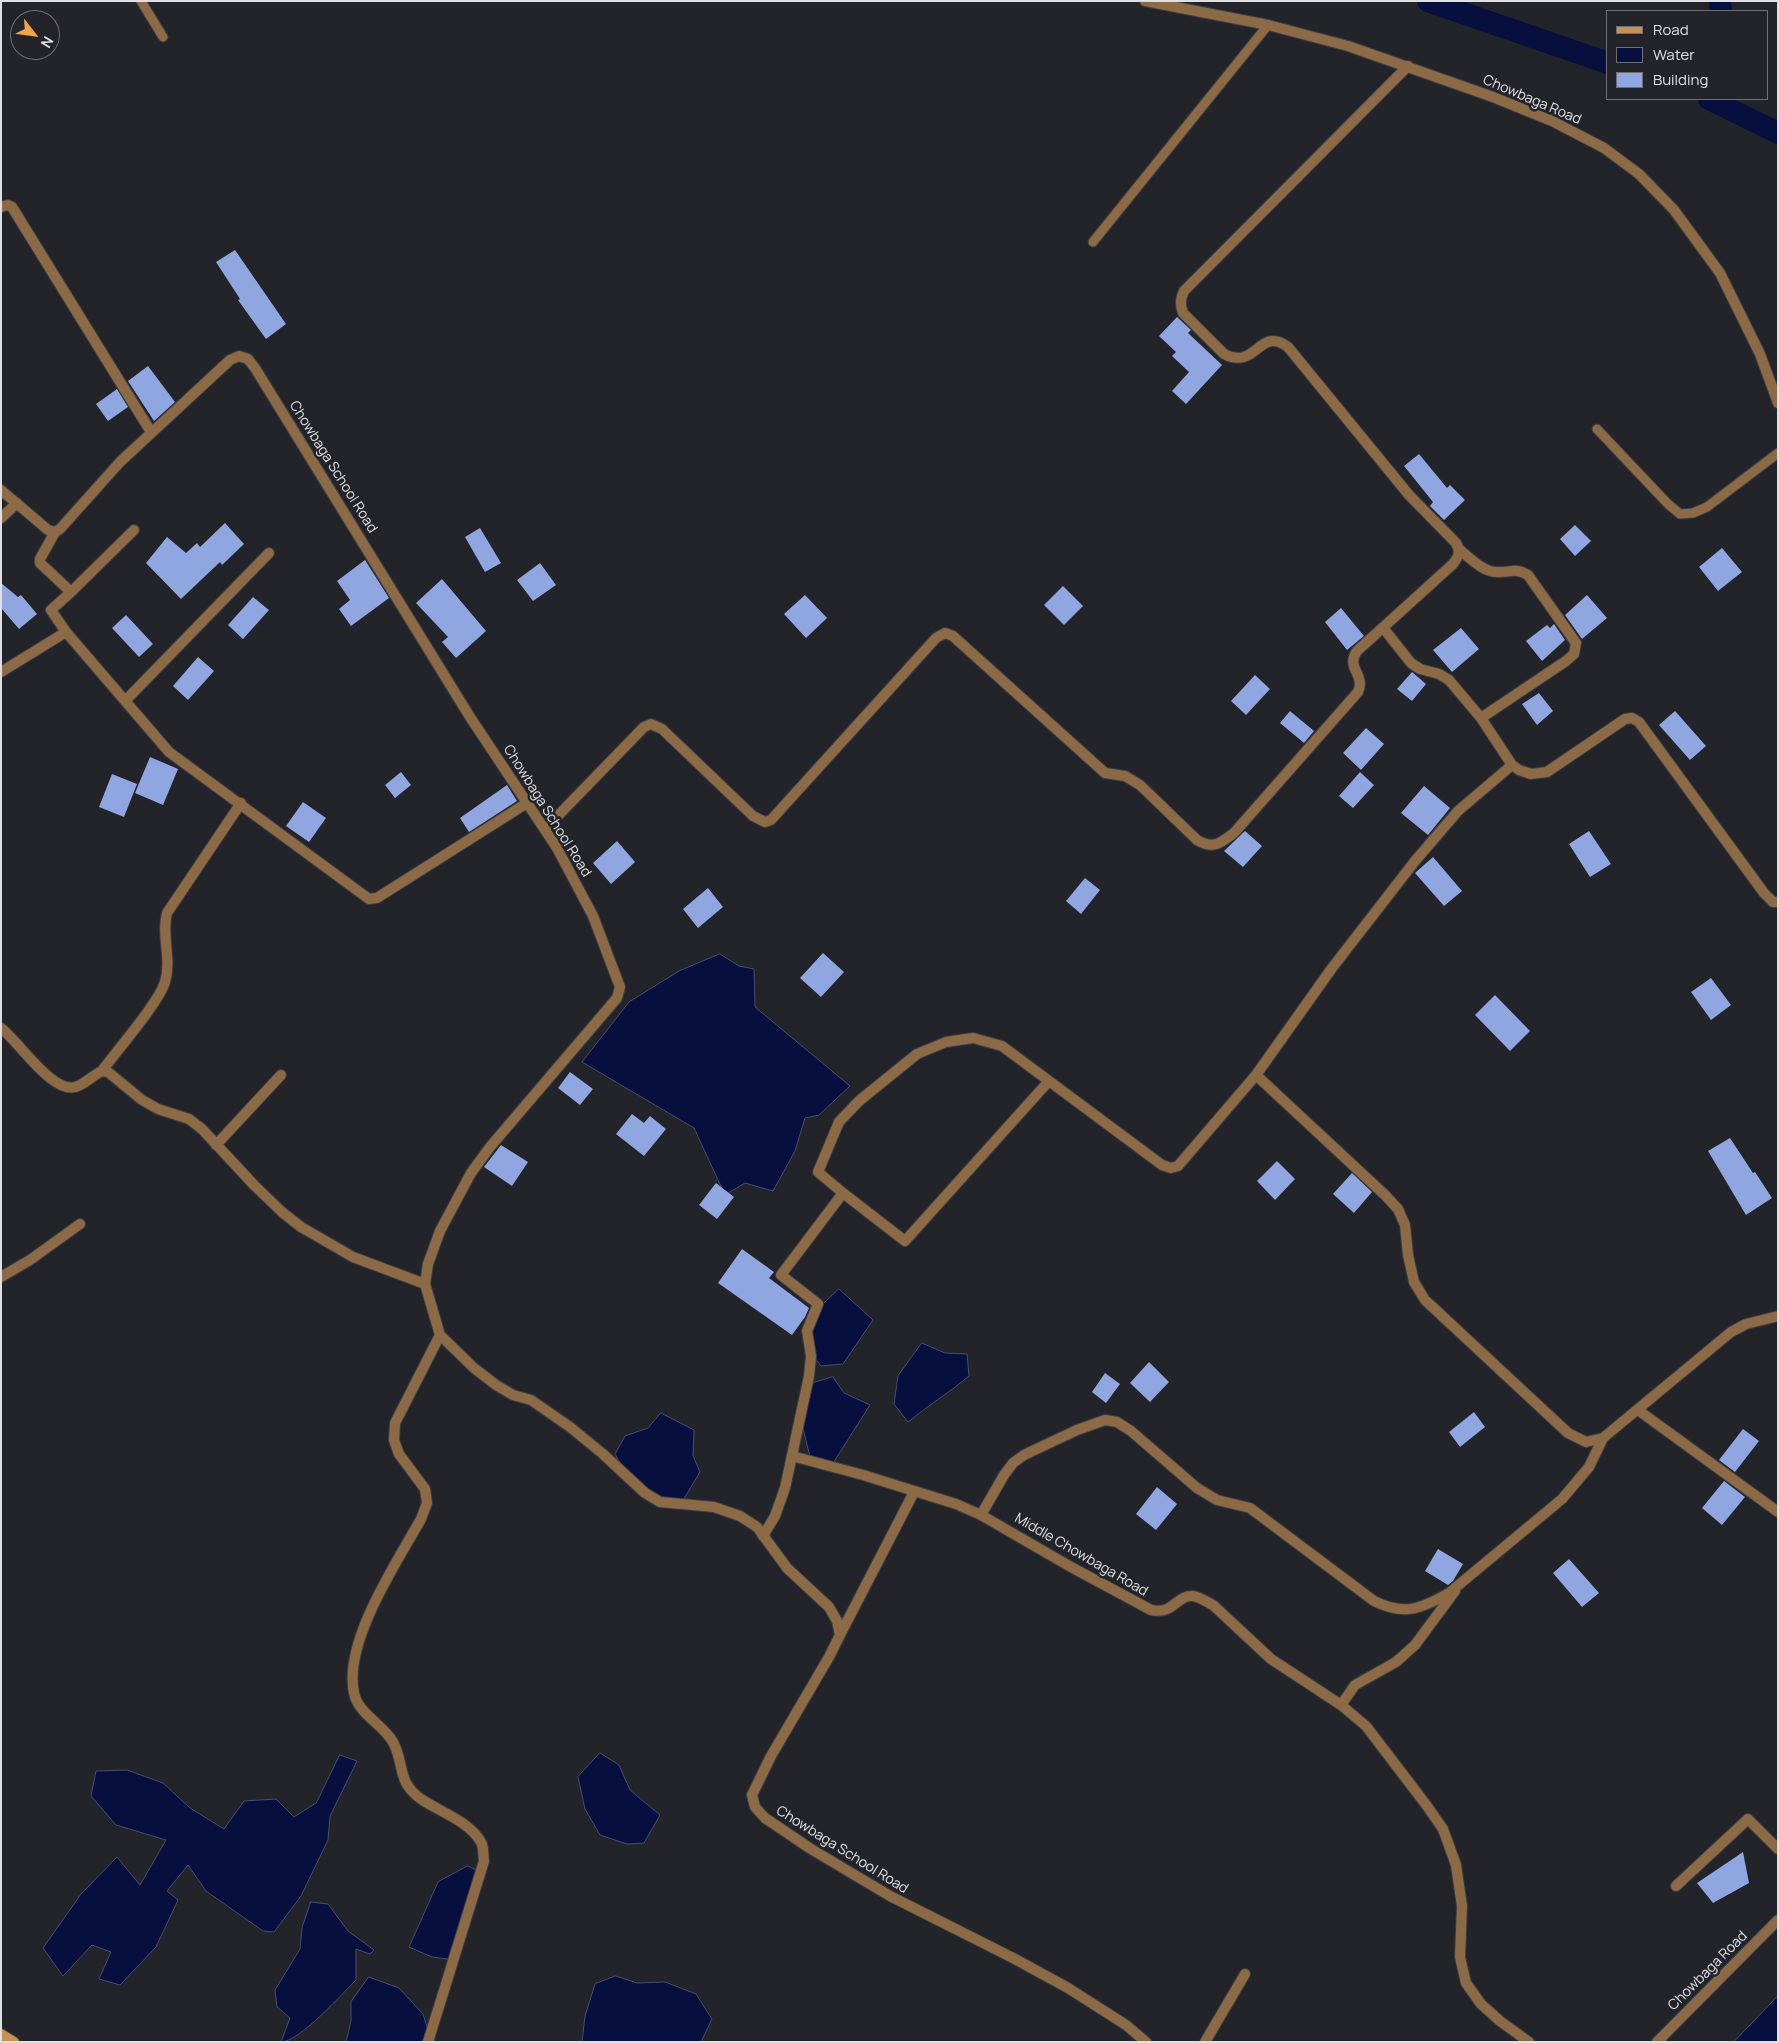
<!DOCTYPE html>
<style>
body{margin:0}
#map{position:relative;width:1779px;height:2043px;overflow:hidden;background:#22242a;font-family:Manrope,sans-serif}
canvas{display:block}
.frame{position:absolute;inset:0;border:2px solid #dfe0e4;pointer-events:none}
.legend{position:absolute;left:1606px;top:10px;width:162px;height:90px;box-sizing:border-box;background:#22242a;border:1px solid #6e6f74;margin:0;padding:6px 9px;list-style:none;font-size:15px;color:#dfe0e4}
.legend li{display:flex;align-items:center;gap:10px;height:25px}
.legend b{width:25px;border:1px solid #6e6f74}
.north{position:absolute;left:10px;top:10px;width:50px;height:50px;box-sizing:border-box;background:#22242a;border:1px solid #6e6f74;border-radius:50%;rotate:120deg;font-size:14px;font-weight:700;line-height:20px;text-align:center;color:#dfe0e4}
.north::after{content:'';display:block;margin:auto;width:18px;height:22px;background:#f4a444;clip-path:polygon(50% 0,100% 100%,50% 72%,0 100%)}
</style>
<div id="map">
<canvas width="1779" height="2043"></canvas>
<div class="frame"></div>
<ul class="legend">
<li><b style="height:6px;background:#c79155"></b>Road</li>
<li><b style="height:14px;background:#060f3e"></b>Water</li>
<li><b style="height:14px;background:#90a6e1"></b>Building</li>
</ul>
<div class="north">N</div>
</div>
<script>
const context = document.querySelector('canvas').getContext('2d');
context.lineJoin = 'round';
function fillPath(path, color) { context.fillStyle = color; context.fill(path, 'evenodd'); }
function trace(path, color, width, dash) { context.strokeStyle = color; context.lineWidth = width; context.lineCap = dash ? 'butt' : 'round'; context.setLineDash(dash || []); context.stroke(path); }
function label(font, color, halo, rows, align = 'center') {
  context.font = font + ' Manrope,sans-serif'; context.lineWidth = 5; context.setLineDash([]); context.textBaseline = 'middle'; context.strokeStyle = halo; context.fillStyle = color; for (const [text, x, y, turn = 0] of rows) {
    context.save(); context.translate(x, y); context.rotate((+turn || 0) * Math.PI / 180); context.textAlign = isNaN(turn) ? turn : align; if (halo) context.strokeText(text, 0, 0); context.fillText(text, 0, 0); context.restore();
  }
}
const water = new Path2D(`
 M720 954 739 966 754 969 755 1007 850 1086 819 1115 805 1118 795 1151 773 1191 745 1183 725 1195 694 1128 582 1062 629 1002 679 971Z
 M839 1289 873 1320 843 1364 821 1366 806 1346 818 1309Z
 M922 1343 945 1353 967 1354 969 1376C949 1393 927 1406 908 1422L894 1404 898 1376Z
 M833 1377 844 1393 870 1405 835 1460 827 1470 811 1461 802 1424 813 1383Z
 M661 1413 694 1430 693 1456 700 1472 682 1502H654L629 1479 615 1454 625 1436 648 1428Z
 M600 1753 619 1765 630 1790 660 1815 644 1843 627 1844 600 1835 585 1809 578 1777Z
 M340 1755 357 1761 330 1816 328 1840 301 1896 274 1932 263 1931 206 1891 188 1865 167 1891 178 1900 156 1947 120 1985 99 1979 111 1952 92 1945 63 1976 43 1948 81 1894 117 1857 140 1885 166 1840 116 1825 91 1796 96 1771 127 1770 163 1783 190 1808 224 1829 244 1801 276 1799 294 1817 316 1803Z
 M468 1866 478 1871 466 1924 448 1959 432 1957 409 1947 438 1882Z
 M311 1902 328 1904 348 1931 374 1950 370 1954 356 1949V1980C342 1994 299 2042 281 2042L290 2018 277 2007 275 1990 300 1949 302 1928Z
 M616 1976 637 1983 665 1982 696 1994 712 2019 701 2042H582L585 2016 595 1984Z
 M369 1977 399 1988 423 2014 428 2030 424 2042H346L351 2021V2002Z
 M1778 1996V2042H1734Z`);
const canal = new Path2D(`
 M1428 1 1608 63
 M1720 1 1721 11
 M1709 99 1778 133`);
const building = new Path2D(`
 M235 250 286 324 266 339 238 300 240 299 216 262Z
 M1177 317 1191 330 1188 333 1222 365 1186 404 1172 391 1189 372 1172 356 1176 352 1159 336Z
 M148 366 175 402 154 421 128 381Z
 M117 389 128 407 108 421 96 404Z
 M1419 454 1447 488 1450 485 1465 500 1444 520 1430 506 1433 502 1404 466Z
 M225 523 244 544 222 565 220 562 181 599 146 563 167 537 186 553 197 543 200 547Z
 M1575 525 1591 541 1575 556 1560 539Z
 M480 528 501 563 485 572 465 537Z
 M1722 548 1742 572 1718 591 1699 567Z
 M365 560 389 598 351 626 339 609 350 600 337 581Z
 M540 563 556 585 533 601 517 580Z
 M442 579 486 631 456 658 442 642 448 637 416 603Z
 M1 583 18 597 21 595 37 614 19 629 1 608Z
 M1063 586 1083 606 1064 625 1044 605Z
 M805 595 827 618 806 638 784 614Z
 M1587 595 1607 618 1582 639 1565 615Z
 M253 597 269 610 243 639 228 625Z
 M1341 608 1364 636 1347 650 1325 622Z
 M126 615 153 644 139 657 112 628Z
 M1554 624 1565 640 1542 661 1526 641 1547 625 1550 628Z
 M1461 628 1479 649 1452 672 1433 650Z
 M198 657 214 671 188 700 173 686Z
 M1412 672 1426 684 1412 701 1397 689Z
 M1255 675 1270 689 1246 715 1231 701Z
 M1539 693 1553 711 1537 725 1522 704Z
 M1290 711 1314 731 1304 743 1280 723Z
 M1675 711 1706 746 1690 760 1659 725Z
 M1366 728 1384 744 1361 770 1343 753Z
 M150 757 178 769 163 805 135 793Z
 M401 772 411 785 395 798 385 785Z
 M1360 772 1374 785 1353 808 1339 796Z
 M112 774 137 784 124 817 99 807Z
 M507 785 517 801 469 832 460 818Z
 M1424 786 1450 808 1428 835 1401 813Z
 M303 802 326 818 309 842 286 826Z
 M1245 831 1262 846 1243 867 1224 851Z
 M1589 831 1611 864 1590 877 1569 844Z
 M617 841 635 862 611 884 593 863Z
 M1433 857 1462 891 1444 906 1415 873Z
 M1085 878 1100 890 1081 914 1066 901Z
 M708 888 723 907 698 928 683 909Z
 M823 953 844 972 821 997 800 978Z
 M1711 978 1731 1005 1711 1020 1691 992Z
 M1495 995 1530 1031 1510 1051 1475 1015Z
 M570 1072 593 1089 580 1105 558 1088Z
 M632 1114 644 1123 650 1116 666 1129 644 1156 616 1134Z
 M1730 1138 1753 1173 1755 1172 1772 1198 1746 1215 1708 1151Z
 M501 1145 528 1162 512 1186 484 1167Z
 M1277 1161 1295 1179 1275 1200 1257 1181Z
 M1352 1173 1372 1192 1354 1213 1333 1194Z
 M716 1183 734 1197 717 1219 699 1205Z
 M742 1249 774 1272 769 1278 809 1308 805 1317 792 1335 718 1283Z
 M1149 1362 1169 1382 1150 1402 1130 1383Z
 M1105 1373 1120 1384 1106 1403 1092 1392Z
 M1474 1412 1485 1427 1460 1447 1449 1432Z
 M1743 1429 1759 1441 1735 1472 1719 1460Z
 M1724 1481 1745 1497 1722 1525 1702 1508Z
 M1157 1487 1177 1504 1156 1530 1136 1514Z
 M1438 1549 1463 1564 1453 1581 1448 1585 1425 1571Z
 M1569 1559 1599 1593 1582 1607 1553 1573Z
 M1743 1852 1749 1883 1713 1903 1697 1883Z`);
const service = new Path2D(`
 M141 1 163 37
 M1093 242 1268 25
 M1597 429 1668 504 1680 514 1693 513 1707 507 1778 453`);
const minor = new Path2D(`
 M1 207 8 205 12 207 151 432
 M1 490 48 530 55 532 60 529 120 462 230 360 239 356 248 359 255 368 470 717 557 848 593 916 620 987 617 998 490 1147 471 1173 440 1231 428 1264 425 1284 440 1335 474 1368 496 1385 513 1395 531 1400 570 1427 603 1454 645 1493 660 1502 714 1507 740 1516 757 1527 787 1568 829 1607 837 1621 840 1635 829 1657 771 1756 752 1795 755 1807 765 1818 811 1849 890 1896 1015 1959 1068 1988 1126 2025 1146 2042
 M1 518 17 503
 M55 532 40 559V563L71 592 51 610 66 632 169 752 369 899 377 898 527 803
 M1460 550C1470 558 1483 572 1497 572 1511 573 1514 567 1528 575L1576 643 1574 654 1566 661 1481 718
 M71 592 134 530
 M1384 629 1411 663 1420 669 1439 674 1449 680 1481 718 1512 765 1519 770 1531 774 1547 772 1625 719 1632 718 1639 722 1764 893 1773 902H1778
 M1 672 66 632
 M125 701 269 553
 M545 829 644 727 651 724 662 729 753 816 765 822 771 820 936 638 945 633 953 636 1105 773 1125 776 1140 785 1197 840C1214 850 1220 843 1234 833L1358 692C1366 674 1345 668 1357 651L1453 564C1459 556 1461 552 1456 543L1409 495 1288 347C1259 325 1257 371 1224 354L1183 313C1180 304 1180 300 1184 291L1408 66
 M1 1028C19 1042 52 1093 75 1087 84 1085 93 1075 102 1071L108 1072 142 1100 158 1109 189 1119 202 1129 254 1185 282 1212 301 1227 353 1257 425 1284
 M102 1071C117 1050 158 1004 165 982 172 959 161 936 167 913L241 803
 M1256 1075 1385 1195 1398 1209 1405 1225 1408 1255 1414 1282 1425 1300 1568 1433 1586 1442 1603 1438 1731 1332 1746 1324 1778 1316
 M216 1145 281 1075
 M843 1193 905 1241 1049 1081
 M1 1277 30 1260 80 1224
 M1638 1410 1778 1512
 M792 1456 863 1475 956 1504 981 1515 1071 1567 1151 1610C1174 1615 1176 1595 1193 1596 1200 1597 1207 1602 1213 1605L1271 1659 1341 1705 1366 1726 1427 1806 1443 1829 1456 1865 1462 1906 1460 1957 1466 1983 1481 2004 1500 2021 1529 2042
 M981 1515 1004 1475 1013 1463 1024 1455 1077 1430 1105 1420 1117 1422 1131 1431 1197 1488 1217 1500 1250 1508 1374 1601C1404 1616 1421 1609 1449 1593L1562 1499 1589 1467 1603 1438
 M763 1536 775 1516 785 1488 809 1376 811 1356 807 1331 818 1304 781 1275 843 1193 818 1172 839 1122 859 1101 917 1054 946 1042 973 1038 1002 1046 1162 1165 1171 1168 1178 1166 1256 1075 1332 968 1415 861 1458 811 1512 765
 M840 1635 914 1492
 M1341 1705 1355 1685 1396 1662 1415 1645 1455 1591
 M1676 1886 1748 1819 1778 1849
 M428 2042 484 1861C483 1855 484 1847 481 1842 469 1821 440 1812 421 1799 396 1781 405 1764 393 1742 383 1724 358 1714 354 1693 343 1642 397 1562 421 1519L427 1503 425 1489 399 1454 394 1440 395 1423 440 1335
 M1205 2042 1245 1974`);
const tertiary = new Path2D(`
 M1145 1 1268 25 1348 46 1493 97 1552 121 1604 148 1639 174 1674 210 1720 273 1760 354 1778 403
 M1657 2042 1778 1920`);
const secondary = new Path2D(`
 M1 2034 14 2042`);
const streetNames = [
 ["Chowbaga Road",1532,100,23],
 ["Chowbaga School Road",333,467,58],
 ["Chowbaga School Road",547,811,58],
 ["Middle Chowbaga Road",1081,1555,30],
 ["Chowbaga School Road",842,1850,32],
 ["Chowbaga Road",1708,1971,-45]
];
fillPath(water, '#060f3e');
trace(water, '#474e70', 1);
trace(canal, '#060f3e', 22);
fillPath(building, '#90a6e1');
trace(service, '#3c3e44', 11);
trace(minor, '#3c3e44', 12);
trace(tertiary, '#3c3e44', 12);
trace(secondary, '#3c3e44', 12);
trace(service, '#8c6a46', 9);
trace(minor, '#8c6a46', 10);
trace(tertiary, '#8c6a46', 10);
trace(secondary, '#c79155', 10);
label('14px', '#dfe0e4', '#22242a', streetNames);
</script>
